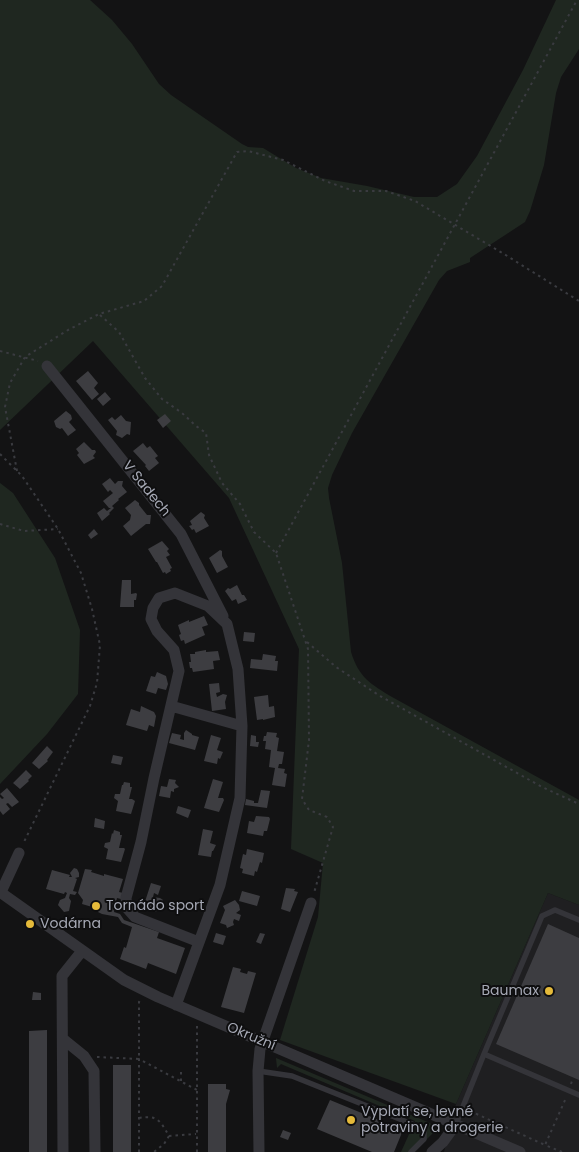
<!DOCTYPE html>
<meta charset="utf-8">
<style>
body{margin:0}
canvas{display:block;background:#131314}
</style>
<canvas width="579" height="1152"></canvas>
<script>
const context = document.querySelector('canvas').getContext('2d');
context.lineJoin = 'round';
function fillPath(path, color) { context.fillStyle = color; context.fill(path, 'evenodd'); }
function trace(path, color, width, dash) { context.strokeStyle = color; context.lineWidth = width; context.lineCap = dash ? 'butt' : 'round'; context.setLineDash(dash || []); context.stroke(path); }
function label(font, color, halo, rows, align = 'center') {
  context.font = font + ' Poppins,sans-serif'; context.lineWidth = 4; context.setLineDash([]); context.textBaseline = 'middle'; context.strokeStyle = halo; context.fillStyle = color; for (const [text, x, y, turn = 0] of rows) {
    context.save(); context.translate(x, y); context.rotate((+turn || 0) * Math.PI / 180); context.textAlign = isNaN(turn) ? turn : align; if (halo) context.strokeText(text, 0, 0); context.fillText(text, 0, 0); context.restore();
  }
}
const built = new Path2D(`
 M548 893 579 905V1152H444L456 1104Z`);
const green = new Path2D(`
 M0 0H90L112 20 132 44 159 84 171 95 242 144 248 147 263 148 296 168 321 178 367 186 414 197H437L457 184 477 156 523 70 556 0H579V49L561 77 556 93 544 165 530 211 525 222 470 258V262L447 271 439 280 352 433 332 475 328 488 329 498 342 563 351 652C359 678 371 684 392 697L579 800V905L548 893 456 1104 280 1040 318 917 323 863 291 849 299 649 229 498 93 341 0 430Z
 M0 483 13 493 55 558 80 630 78 694 47 734 0 784Z
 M276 1058 430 1123 432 1126 433 1133 414 1152H401L415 1121 281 1064 277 1068Z`);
const building = new Path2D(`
 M88 371 98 383 94 388 99 394 92 400 76 381Z
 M105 392 111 399 103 406 97 399Z
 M66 411 71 415 72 419 69 422 76 430 68 436 62 428 60 429 56 427 54 421Z
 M165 414 171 421 163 428 157 420Z
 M121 415 126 421 131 422 130 435 127 434 122 438 116 435 117 431 108 420 112 417 115 420Z
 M84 442 92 450H95L96 452 93 456 95 458 84 464 77 455 79 453 76 449Z
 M143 443 147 448 150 446 158 456 155 458 159 463 149 471 145 466 146 465 133 451Z
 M110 478 115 484 118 481H123L122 486 127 492 118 499 119 500 112 506 114 508 109 513 110 514 102 521 97 513 104 508 107 511 111 508H109L103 501 113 493 110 490 108 492 102 484Z
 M135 500 139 503V505L147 515H151L150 524H146L131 536 123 526 130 520 131 515 125 508Z
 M201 512 205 515 204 518 209 526 196 533 194 529 192 530 189 526 192 525 190 521Z
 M94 529 98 534 91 539 88 535Z
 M162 541 169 549 167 551 170 555 166 557 172 568 170 569 171 571 166 574 165 572 163 573 157 562H156L148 549Z
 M220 550 222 551V556L228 567 217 573 209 558Z
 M122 580H131V594L136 593 137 594 136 600H134V607H120Z
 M237 585 242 595H244L247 600 238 604 236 599 232 601 225 591 228 588 230 589Z
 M204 616 208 625 202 627 205 635 185 644 184 640 181 641 179 635 181 634 178 625 189 620V622Z
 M244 632 255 633 254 642 243 641Z
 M206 650V652L218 651 220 660 213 661 214 669 193 672 192 668H190L189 662H191L190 654H195V652Z
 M263 654 276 656 275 661H278L277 671 250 668 251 659 262 660Z
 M157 672 166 676 168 684 166 690 158 688 156 694 146 691 151 676 155 677Z
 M219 683 220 692 216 693 217 697 223 694 227 695 225 702 226 709 212 711 209 684Z
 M268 695 269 707 274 706 275 717 263 720V719L257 720 254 697Z
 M141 706 154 712 156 716 154 727 149 725 147 731 126 725 131 709 140 712Z
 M186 730 192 734V735L199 737 195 750 169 743 172 733 181 735 180 739 184 740V733Z
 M267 732 277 733 276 737 279 738 277 751 284 752 282 764H279L278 768 285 769 284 773 287 774 285 787 272 785 275 768 269 767 271 750 265 749 266 741H263L264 736H266Z
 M211 735 221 738 217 750 223 752 220 759 218 758 217 764 204 761Z
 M251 735 256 736V742H259L258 747 250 746Z
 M47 746 53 752 47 760 48 761 39 769 32 763Z
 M113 755 123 757 121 765 111 763Z
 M26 770 32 776 28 780 29 781 20 789 13 783Z
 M169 779 176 780 175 783 179 787 174 789V792L171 791 170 798 159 796 161 786 167 787Z
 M213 779 223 782 218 798H223L224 800 219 812 204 808Z
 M124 782 130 783V787H132L129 799H132L135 801 131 814 116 811 118 801 114 798 115 794H120L122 785H123Z
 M7 788 19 802 12 807 8 803 6 804 10 809 3 815 0 811V797L2 799 4 798 0 794Z
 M261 790 270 791 267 808 245 805 246 799 254 801V803H258Z
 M178 806 191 810 188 818 176 813Z
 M256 816 269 817 270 819 267 831H264L263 836 247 833 249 821 254 822Z
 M95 818 105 821 104 829 94 827Z
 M203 829 213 831 210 843 216 845 213 851H212L211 857 198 855Z
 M114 830 120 832V835H122L119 848H124L125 849 121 862 106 859 108 849 104 847 105 843 110 842 112 833 113 834Z
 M247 849 264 853 262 863 260 862 257 872 255 871 254 876 242 873 243 869 240 868 243 854 246 855Z
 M74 868 77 869 79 873V877L75 878 77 879 73 891 77 892 75 895 70 894 69 898 71 901 69 911 64 912 58 905 60 900 65 898 67 893 65 892 64 894 46 889 52 870 70 875 69 877H72L70 873Z
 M85 869 92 870 91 872 104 876V874L123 879 119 892 123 893 121 899 117 898 114 912 120 914 124 920 159 932 157 938 185 948 176 974 148 963 146 969 120 959 124 947 126 948 132 927 122 923 118 917 102 914 98 912 99 909 82 904 83 900 78 893Z
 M151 883 161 886 158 895 154 893 153 897 160 898 163 900 159 906H158L156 912 143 908Z
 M286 888 295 889 294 891 298 892 290 912 281 909Z
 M242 891 260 896 257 906 239 901Z
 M235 900 239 905 240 910 236 913 241 915 239 921 234 919 233 922 234 925 227 928 226 925 220 923 225 910 223 906Z
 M548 924 579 938V1080L496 1044Z
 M216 933 226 936 223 945 213 942Z
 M260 933 265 934 261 944 256 942Z
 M233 967 241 969 240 972 247 974 248 971 256 973 244 1013 221 1007Z
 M33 992 41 993V1000H32Z
 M47 1030V1152H29V1031Z
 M113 1065H131V1152H113Z
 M208 1084H226V1089L230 1090 226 1104V1152H208Z
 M330 1100 403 1130 394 1152H372L317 1129Z
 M283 1130 291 1133 288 1140 280 1137Z`);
const path = new Path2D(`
 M100 315 119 332 145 378 162 399 182 413 196 426 206 433 209 455 222 483 240 504 254 532 276 553 308 649 309 740 302 799 309 810 327 817 333 827 314 893
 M0 351 38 361
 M0 454 22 476 58 529 81 573 92 609 100 645 97 683 90 706 23 844
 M17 471 5 407 10 383 25 357 68 330 99 314 144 301 162 286 237 152 248 151 283 160 325 181 354 191H386L415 201 504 254 579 301
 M0 524 24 531 58 529
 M276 553 577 0
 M307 642 336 667 380 696 542 787 579 804
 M97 1057 139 1059V1002L141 998
 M181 1081V1070
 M571 1084 573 1078
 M470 1111 545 1145
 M139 1118C157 1115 160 1120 169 1136L164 1144 154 1152
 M169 1136 196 1134
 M139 1152V1059L197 1090
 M197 1152V1024
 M562 1152 545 1145 566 1098`);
const lane = new Path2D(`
 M579 920 555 910 542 916 484 1054 579 1095
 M258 1071 292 1076 417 1126 424 1131V1139L411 1152
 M456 1124 484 1054`);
const street = new Path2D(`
 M47 366 181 534 223 616
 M171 706 242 726
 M0 892 124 980 158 997 520 1152
 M1 892 19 853
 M176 1005 220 885 240 798 242 726 238 669 227 624 208 606 175 593 159 598 153 608 151 619 157 631 174 650 179 671 154 778 141 842 126 898 127 908 135 917 199 942
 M63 1039 84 1056 94 1071 95 1152
 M63 1152 62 976 82 951
 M259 1152 258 1071 260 1049 311 903
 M432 1152 443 1142 456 1124`);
const markers = [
 [96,906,5,"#e5ba3a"],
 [30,924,5,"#e5ba3a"],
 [549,991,5,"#e5ba3a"],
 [351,1120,5,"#e5ba3a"]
];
const streetNames = [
 ["V Sadech",146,489,51],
 ["Okružní",251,1037,23]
];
const poiNames = [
 ["Tornádo sport",106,906],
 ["Vodárna",40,924],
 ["Baumax",539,991,"right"],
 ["Vyplatí se, levné",361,1112],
 ["potraviny a drogerie",361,1128]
];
fillPath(built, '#1f1f21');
fillPath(green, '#1f2720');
fillPath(building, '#3d3d41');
trace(path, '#3a3b40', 2, [2.5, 4]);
trace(lane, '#343439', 5.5);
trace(street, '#343439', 11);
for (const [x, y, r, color] of markers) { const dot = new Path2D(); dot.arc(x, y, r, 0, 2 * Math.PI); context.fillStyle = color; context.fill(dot); trace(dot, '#0e0e0f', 2); }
label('14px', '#a5a8b4', '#0e0e0f', streetNames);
label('14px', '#a5a8b4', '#0e0e0f', poiNames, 'left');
</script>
